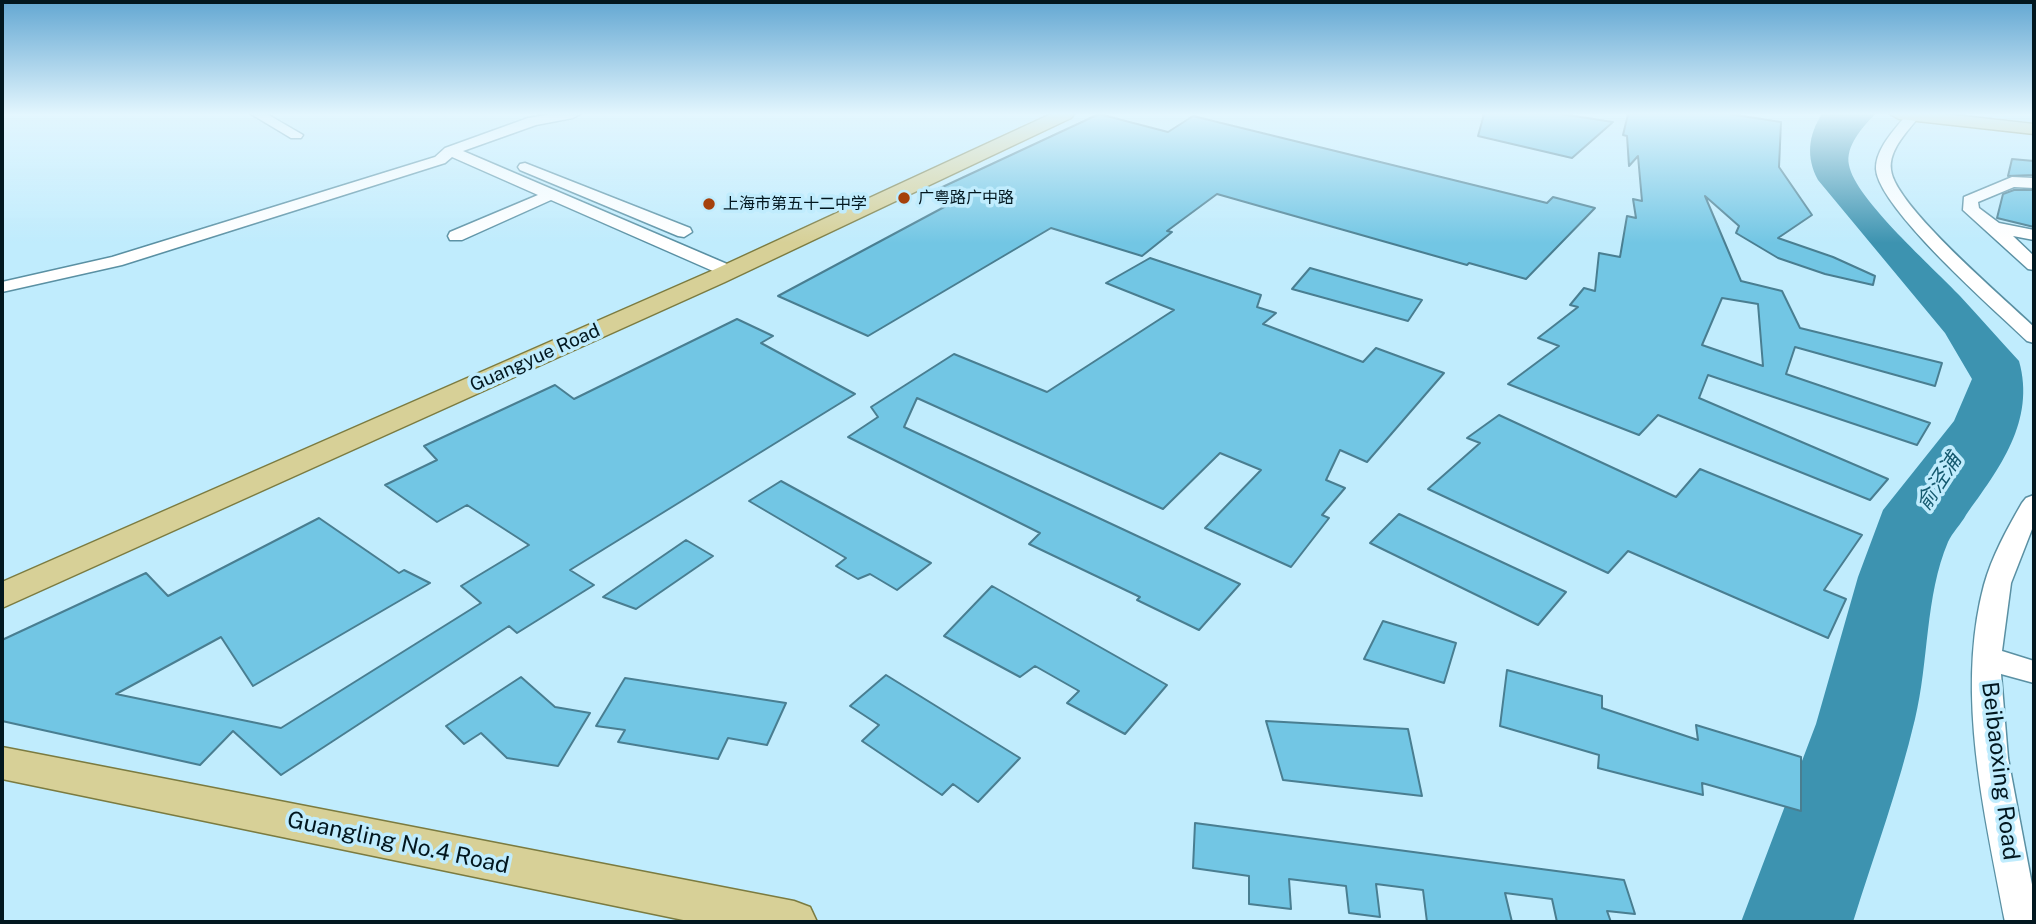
<!DOCTYPE html>
<meta charset="utf-8">
<style>
body{margin:0}
#map{position:relative;width:2036px;height:924px;overflow:hidden;background:#c0ecfd;font-family:"Public Sans",sans-serif}
canvas{display:block}
.frame{position:absolute;inset:0;border:4px solid #02171f;pointer-events:none}
</style>
<div id="map">
<canvas width="2036" height="924"></canvas>
<div class="frame"></div>
</div>
<script>
const context = document.querySelector('canvas').getContext('2d');
context.lineJoin = 'round';
function fillPath(path, color) { context.fillStyle = color; context.fill(path, 'evenodd'); }
function trace(path, color, width, dash) { context.strokeStyle = color; context.lineWidth = width; context.lineCap = dash ? 'butt' : 'round'; context.setLineDash(dash || []); context.stroke(path); }
function label(font, color, halo, rows, align = 'center') {
  context.font = font + ' "Public Sans","Noto Sans SC",sans-serif'; context.lineWidth = 7; context.setLineDash([]); context.textBaseline = 'middle'; context.strokeStyle = halo; context.fillStyle = color; for (const [text, x, y, turn = 0] of rows) {
    context.save(); context.translate(x, y); context.rotate((+turn || 0) * Math.PI / 180); context.textAlign = isNaN(turn) ? turn : align; if (halo) context.strokeText(text, 0, 0); context.fillText(text, 0, 0); context.restore();
  }
}
const water = new Path2D(`
 M1822 114H1875C1863 127 1845 146 1849 165 1855 199 1935 269 1960 296 1980 318 1999 339 2019 361 2036 421 1999 469 1966 515 1961 524 1952 533 1948 542 1925 596 1929 662 1915 719 1899 787 1874 855 1853 922H1741L1816 724 1858 577 1883 510 1954 421 1972 379 1945 333 1818 180C1806 158 1808 135 1822 114Z`);
const building = new Path2D(`
 M1099 114 1168 132 1193 116 1547 203 1553 197 1595 208 1526 279 1469 263 1467 265 1217 194 1167 231 1172 232 1142 256 1051 228 868 336 778 296 961 198 936 190Z
 M1484 114H1561L1613 122 1572 158 1478 136Z
 M1628 114H1729L1781 122 1779 167 1812 215 1778 238 1833 257 1875 276 1873 285 1825 274 1778 258 1736 233 1739 226 1705 196 1741 281 1782 291 1800 328 1942 363 1935 386 1795 347 1786 374 1930 423 1917 445 1708 375 1699 398 1888 479 1870 500 1658 415 1639 435 1508 384 1559 346 1538 338 1578 307 1570 305 1584 288 1595 291 1599 253 1620 257 1627 216 1636 218 1633 199 1642 201 1638 156 1629 166 1627 136 1623 135ZM1722 298 1758 304 1763 366 1702 345Z
 M2012 159 2034 161V175L2008 176Z
 M2014 190H2034V227L1997 218 2003 194Z
 M1150 258 1261 295 1257 307 1276 313 1263 324 1363 362 1376 348 1444 373 1367 462 1340 450 1326 480 1345 488 1322 515 1329 518 1291 567 1205 528 1261 470 1220 453 1163 509 917 398 904 427 1240 584 1199 630 1137 600 1140 597 1029 544 1040 533 848 437 878 417 871 407 954 354 1047 392 1174 310 1106 283Z
 M1310 268 1422 300 1408 321 1292 289Z
 M737 319 773 336 761 343 855 394 570 570 594 585 517 633 509 626 281 775 233 731 200 765 2 721V640L146 573 168 596 319 518 399 573 404 570 430 583 253 686 221 637 116 694 281 728 481 603 461 586 529 545 467 505 437 522 385 485 437 460 424 446 555 385 574 399Z
 M1499 415 1676 497 1700 469 1862 535 1824 590 1846 599 1828 638 1628 551 1608 573 1428 489 1480 443 1467 438Z
 M781 481 931 563 897 590 870 574 858 579 836 566 846 558 749 501Z
 M1399 514 1566 592 1538 625 1370 543Z
 M686 540 713 556 636 609 603 597Z
 M992 586 1167 685 1125 734 1067 703 1079 691 1035 666 1020 677 944 636Z
 M1383 621 1456 643 1444 683 1364 659Z
 M1507 670 1602 696V708L1698 740 1696 725 1801 757V811L1702 783 1703 795 1598 768 1599 755 1500 726Z
 M886 675 1020 758 978 802 953 784 942 795 862 741 879 725 850 706Z
 M521 677 555 707 590 713 558 766 507 758 481 733 464 744 446 726Z
 M625 678 786 703 767 745 728 738 718 759 618 742 625 730 596 726Z
 M1266 721 1408 729 1422 796 1283 780Z
 M1195 823 1624 880 1635 914 1607 911 1611 922H1557L1552 899 1505 893 1512 922H1427L1423 890 1376 884 1380 917 1349 913 1346 886 1289 879 1291 909 1249 904V876L1193 868Z`);
const minor = new Path2D(`
 M251 114H267L303 135 301 138H291Z
 M552 114H580L573 118 536 125 463 151 734 267 737 271 734 275H722L551 200 462 240H450L448 236 450 232 538 195 452 157 445 163 122 265 2 292V282L112 257 435 157 445 148 528 118Z
 M1907 114H1921C1910 129 1888 149 1891 170 1895 206 2004 298 2034 327V343L2027 341C1996 311 1878 208 1876 169 1875 149 1896 128 1907 114Z
 M525 163 690 228 692 232 684 237 678 236 520 170 518 167 520 164Z
 M2012 177 2034 178V188L2014 187 1978 202 1979 208 1999 223 2034 230V240L2013 236 2034 256V270L2028 269 1963 210 1964 197Z
 M2034 495V524L2011 583 2002 651 2034 661V683L2001 674 2008 758 2034 895V922H2005C1985 814 1955 694 1984 585 1992 556 2007 529 2022 503L2026 498Z`);
const major = new Path2D(`
 M1051 114H1074L1071 118 725 282 2 608V582L709 272Z
 M1890 114H1944L2034 124V134L1899 119Z
 M2 747 794 901 810 907 817 922H693L2 779Z`);
const markers = [
 [904,198,7,"#a5410c"],
 [709,204,7,"#a5410c"]
];
const farPoinames = [
 ["广粤路广中路",918,198],
 ["上海市第五十二中学",723,204]
];
const streetNames = [
 ["Guangyue Road",535,358,-24]
];
const waterNames = [
 ["俞泾浦",1939,482,-57]
];
const nearStreetnames = [
 ["Beibaoxing Road",2000,771,83],
 ["Guangling No.4 Road",398,843,12]
];
fillPath(water, '#3d93b0');
fillPath(building, '#72c6e4');
trace(building, '#497e91', 2);
trace(minor, '#5a90a3', 3);
trace(major, '#7b7b40', 3);
fillPath(minor, '#fff');
fillPath(major, '#d7d097');
const sky = context.createLinearGradient(0, 0, 0, 243);
sky.addColorStop(0, '#63a7d2');
sky.addColorStop(0.47, '#e3f6fe');
sky.addColorStop(1, '#e3f6fe00');
context.fillStyle = sky;
context.fillRect(0, 0, 2036, 243);
for (const [x, y, r, color] of markers) { const dot = new Path2D(); dot.arc(x, y, r, 0, 2 * Math.PI); context.fillStyle = color; context.fill(dot); trace(dot, '#c0ecfd', 2.5); }
label('16px', '#02171f', '#c0ecfd', farPoinames, 'left');
label('19px', '#02171f', '#c0ecfd', streetNames);
label('italic 21px', '#14596e', '#c0ecfd', waterNames);
label('23px', '#02171f', '#c0ecfd', nearStreetnames);
</script>
